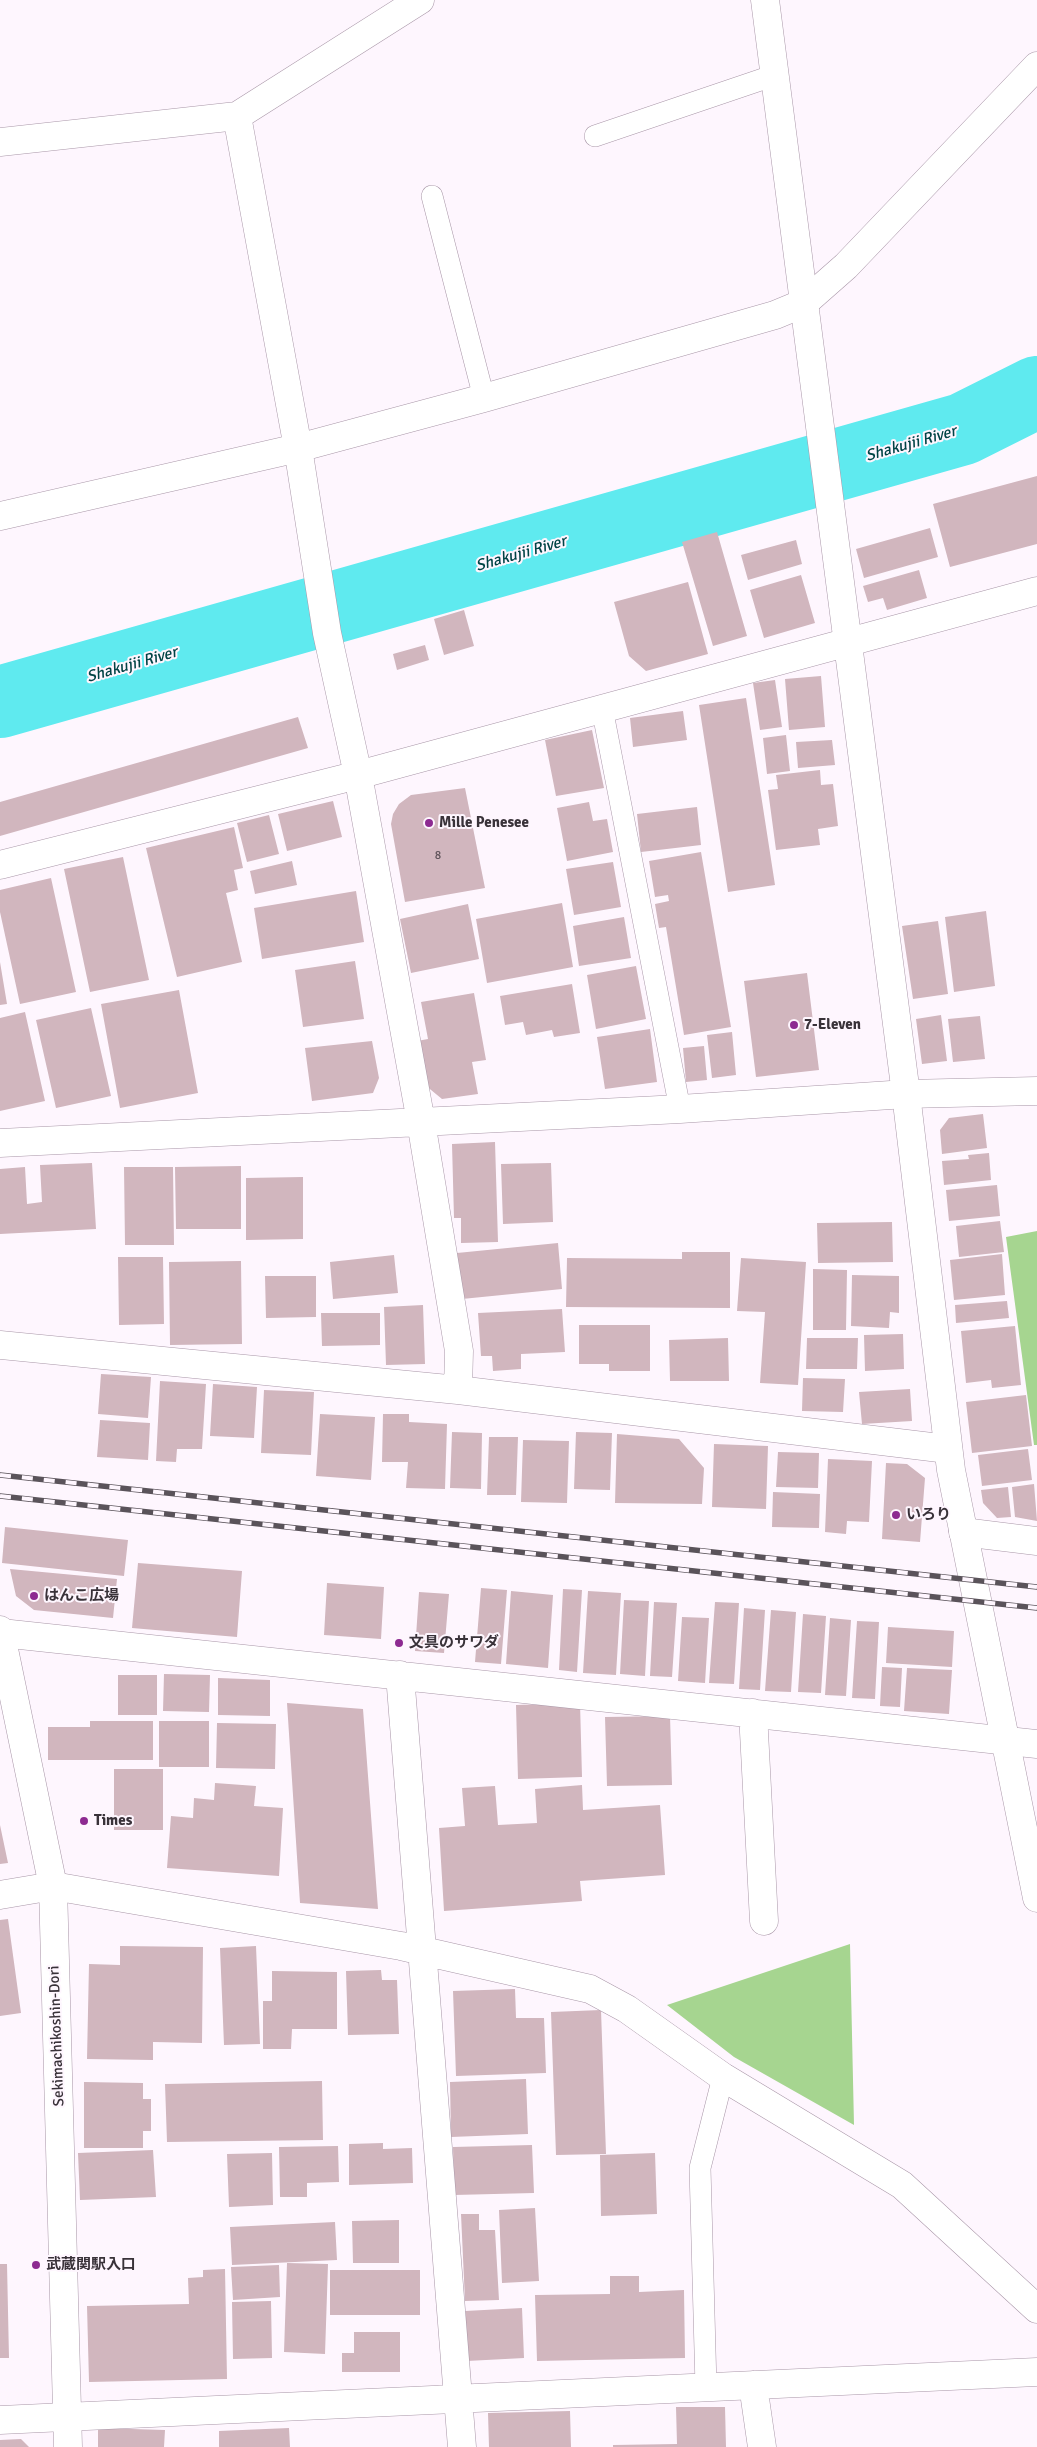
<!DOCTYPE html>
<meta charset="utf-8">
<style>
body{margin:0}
canvas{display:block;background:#fef6fe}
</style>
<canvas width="1037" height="2447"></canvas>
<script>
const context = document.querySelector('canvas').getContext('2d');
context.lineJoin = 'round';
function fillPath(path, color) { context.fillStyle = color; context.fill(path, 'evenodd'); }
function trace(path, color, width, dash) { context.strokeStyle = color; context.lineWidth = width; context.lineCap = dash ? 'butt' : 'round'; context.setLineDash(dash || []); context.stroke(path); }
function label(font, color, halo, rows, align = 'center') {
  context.font = font + ' Signika,"Noto Sans JP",sans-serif'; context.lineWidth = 4; context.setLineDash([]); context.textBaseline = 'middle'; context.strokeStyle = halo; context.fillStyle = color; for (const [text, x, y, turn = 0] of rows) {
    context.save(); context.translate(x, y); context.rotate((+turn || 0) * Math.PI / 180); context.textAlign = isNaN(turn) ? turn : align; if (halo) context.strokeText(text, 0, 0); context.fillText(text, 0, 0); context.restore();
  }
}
const green = new Path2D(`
 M1037 1231V1445H1034L1006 1237Z
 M850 1944 854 2125 734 2057 667 2005Z`);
const river = new Path2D(`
 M0 702 963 429 1037 392`);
const building = new Path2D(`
 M1037 476V544L950 567 933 504Z
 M930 528 938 557 864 578 856 549Z
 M717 532 747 636 713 646 682 542Z
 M796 540 802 564 748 580 741 555Z
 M919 570 927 598 887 610 883 598 868 602 863 586Z
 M801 575 815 623 764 638 750 590Z
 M688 582 708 654 646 671 629 656 614 602Z
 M464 610 474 646 444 655 434 619Z
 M425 645 429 660 397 670 393 654Z
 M821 676 825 727 789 730 785 679Z
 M775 680 782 727 760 730 753 683Z
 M746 698 775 885 728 892 699 705Z
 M683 711 687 740 633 747 630 718Z
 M298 717 308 748 0 836V802Z
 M592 730 604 788 556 796 545 740Z
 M786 735 790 771 767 774 763 738Z
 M832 740 835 765 798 768 796 742Z
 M820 770 821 785 833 784 838 826 818 829 820 845 776 850 768 790 778 789 776 775Z
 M465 788 485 888 405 902 391 824 393 814 399 804 411 795Z
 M333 801 342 837 287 851 278 814Z
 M589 802 593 821 607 819 613 852 567 861 557 808Z
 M697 807 701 845 641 852 637 814Z
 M269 815 279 854 247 862 237 823Z
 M234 827 243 868 234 870 238 890 226 893 242 962 177 977 146 848Z
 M701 852 731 1027 684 1035 666 927 659 928 655 904 669 901 668 895 655 897 649 861Z
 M123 857 149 980 90 992 64 869Z
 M292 861 297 885 255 894 250 871Z
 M613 862 621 907 574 915 566 869Z
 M51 878 76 992 20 1004 0 912V890Z
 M356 891 364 942 262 959 254 908Z
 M562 903 573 967 487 983 476 919Z
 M468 904 479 959 411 973 400 919Z
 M986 911 995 986 954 992 945 917Z
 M624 917 631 958 579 966 573 926Z
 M938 921 948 994 913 999 902 926Z
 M355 961 364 1019 303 1027 295 970Z
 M0 962 7 1004 0 1005Z
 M636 966 646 1019 596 1029 587 975Z
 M807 973 819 1070 756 1077 744 981Z
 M572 984 580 1033 554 1037 552 1030 526 1035 523 1022 505 1025 500 996Z
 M179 990 198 1093 120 1108 101 1004Z
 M474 993 486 1060 472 1062 478 1094 442 1099 425 1085 417 1041 428 1039 421 1002Z
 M91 1008 111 1096 56 1108 36 1020Z
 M25 1012 45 1101 0 1111V1018Z
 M941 1015 947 1061 922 1064 916 1019Z
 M980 1016 985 1059 953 1062 948 1019Z
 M650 1029 657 1082 605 1089 597 1037Z
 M732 1032 736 1075 712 1078 707 1035Z
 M372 1041 379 1078 373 1093 312 1101 305 1048Z
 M704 1046 707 1080 686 1082 683 1048Z
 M983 1114 987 1148 942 1154 940 1130 949 1118Z
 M495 1142 498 1242 461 1243V1218H454L452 1144Z
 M989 1153 991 1180 944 1185 942 1161 969 1159 968 1155Z
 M92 1163 96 1229 0 1234V1169L25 1167 27 1204 42 1202 40 1165Z
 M551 1163 553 1222 503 1224 501 1164Z
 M241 1166V1229H176L175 1167Z
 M124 1167H173L174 1245H125Z
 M303 1177V1239L246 1240V1178Z
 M997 1185 1000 1216 949 1221 946 1190Z
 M1000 1221 1004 1252 959 1257 956 1226Z
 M892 1222 893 1262 818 1263 817 1223Z
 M558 1243 562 1289 462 1299 457 1253Z
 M682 1252H730V1308L566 1307 567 1258 682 1259Z
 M1002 1254 1005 1295 954 1300 950 1260Z
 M394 1255 398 1293 333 1299 330 1262Z
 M118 1257H163L164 1324 119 1325Z
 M741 1258 806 1262 798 1385 760 1383 765 1312 737 1311Z
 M241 1261 242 1344 170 1345 169 1262Z
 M813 1269 847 1270 846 1330H813Z
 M852 1275 899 1276V1313L890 1312 889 1328 851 1326Z
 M265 1276H316V1317L266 1318Z
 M1007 1301 1009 1318 956 1323 955 1305Z
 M423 1305 425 1364 386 1365 384 1307Z
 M562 1309 565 1352 521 1354V1369L493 1371 492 1356H481L478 1313Z
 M321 1313H380V1345L322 1346Z
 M579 1325H650V1371H609V1364H579Z
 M1015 1326 1021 1385 992 1388 991 1380 966 1383 961 1331Z
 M903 1334 904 1369 865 1371 864 1335Z
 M728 1338 729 1381H670L669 1340Z
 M807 1338H858L857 1369H806Z
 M101 1374 151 1377 148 1418 98 1414Z
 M803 1378 845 1379 843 1412 802 1411Z
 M160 1381 206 1384 202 1449H177L176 1462 156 1461Z
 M213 1384 257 1387 254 1438 210 1436Z
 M910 1389 912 1421 862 1424 859 1392Z
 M264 1390 314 1392 311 1455 261 1453Z
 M1026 1395 1032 1446 972 1453 966 1402Z
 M320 1414 375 1417 371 1480 316 1476Z
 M383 1414H409V1422L447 1424 445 1489 406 1488 408 1462H382Z
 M100 1420 150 1423 148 1460 97 1457Z
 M452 1432 482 1433 481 1489 450 1488Z
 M576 1432 612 1433 610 1490 574 1489Z
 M617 1434 679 1439 704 1468 702 1504 615 1503Z
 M489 1437H518L516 1495H487Z
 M523 1440 569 1441 567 1503 521 1502Z
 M714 1444 768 1446 766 1509 712 1507Z
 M1028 1449 1032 1480 982 1486 978 1455Z
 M778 1452 819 1453 818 1488 776 1487Z
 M828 1459 872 1461 869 1522 847 1521 846 1534 825 1532Z
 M886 1463 907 1464 925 1478 920 1542 882 1539Z
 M1034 1484 1037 1521 1015 1517 1012 1487Z
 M1008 1487 1011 1517 997 1518 983 1503 981 1490Z
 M773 1492 820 1494 819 1528 772 1527Z
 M5 1527 128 1540 124 1576 2 1563Z
 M138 1563 242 1571 237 1637 132 1628Z
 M10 1569 117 1579 113 1618 34 1610 16 1596Z
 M327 1583 384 1587 381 1639 324 1635Z
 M481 1588 507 1590 501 1664 475 1662Z
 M563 1589 582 1590 577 1672 559 1670Z
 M511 1591 553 1595 548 1668 506 1664Z
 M588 1591 621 1593 616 1675 583 1673Z
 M419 1592 449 1594 444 1653 415 1651Z
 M624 1600 649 1601 645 1676 620 1674Z
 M654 1602 677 1603 672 1677 650 1676Z
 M715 1602 739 1603 734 1684 709 1683Z
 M744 1608 765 1610 760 1690 739 1689Z
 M771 1610 796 1612 791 1692 765 1691Z
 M803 1614 826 1616 821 1693 798 1692Z
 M682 1617 709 1618 705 1683 678 1681Z
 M830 1618 851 1620 846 1696 825 1695Z
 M857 1621 879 1622 875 1699 852 1698Z
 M888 1627 954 1631 952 1667 886 1663Z
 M882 1667 902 1668 900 1707 880 1706Z
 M907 1668 952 1670 949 1714 904 1711Z
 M164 1674 210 1675 209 1712 163 1711Z
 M118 1675H157V1715H118Z
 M218 1678 270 1680V1716L218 1715Z
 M287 1703 363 1709 378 1909 300 1903Z
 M580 1703 582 1777 518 1779 516 1705Z
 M670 1716 672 1785 607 1786 605 1717Z
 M90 1721H153V1760H48V1727H90Z
 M159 1721H209V1767H159Z
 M217 1723 276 1724 275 1769 216 1768Z
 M114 1769H163V1830H114Z
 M215 1783 256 1786 254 1806 283 1808 279 1876 167 1868 171 1816 193 1818 194 1798 214 1800Z
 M582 1785 583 1810 660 1805 665 1875 580 1881 582 1901 444 1911 439 1828 465 1826 462 1788 495 1786 498 1825 537 1823 535 1789Z
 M0 1825 8 1863 0 1864Z
 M8 1919 21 2013 0 2016V1920Z
 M120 1946 203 1947 202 2043 153 2042V2060L87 2059 89 1964 120 1965Z
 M256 1946 260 2044 224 2045 220 1948Z
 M381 1970 382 1980H397L399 2034 348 2035 346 1971Z
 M272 1971 337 1972V2029H292L291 2049H263V2001H272Z
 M515 1989 516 2018H544L546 2073 456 2076 453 1991Z
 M601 2010 606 2154 556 2155 551 2012Z
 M526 2079 528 2134 451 2137 450 2082Z
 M322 2081 323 2140 167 2142 165 2084Z
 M84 2082 143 2083V2099H151V2131H143V2148H84Z
 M383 2143V2149L412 2148 413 2183 349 2185V2144Z
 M532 2145 534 2193 454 2195 453 2147Z
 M338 2146 339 2182 307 2183V2197H280L279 2147Z
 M153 2150 156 2197 80 2200 78 2153Z
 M272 2153 273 2205 229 2207 227 2154Z
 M655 2153 657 2214 601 2216 600 2155Z
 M535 2208 539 2281 502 2283 499 2210Z
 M461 2214H479V2230H495L499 2300 465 2301Z
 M399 2220V2263H353L352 2221Z
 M335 2222 337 2260 232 2265 230 2227Z
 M287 2263 328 2264 325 2354 284 2352Z
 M0 2264H7L9 2358H0Z
 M279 2265 280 2297 233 2300 231 2267Z
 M225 2269 227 2379 89 2382 87 2306 189 2304 188 2278 203 2277V2270Z
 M330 2270H420V2315H330Z
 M610 2276H639V2292L684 2290 685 2358 537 2361 535 2295 610 2294Z
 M271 2301 272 2358 233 2359 232 2302Z
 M522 2308 524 2358 467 2361 465 2311Z
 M354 2332H400V2372H342V2353H354Z
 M676 2407H725L726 2447H613V2445L677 2444Z
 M570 2411 571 2447H489L488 2413Z
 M98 2428 165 2430 164 2447H98Z
 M289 2428 290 2447H219V2431Z
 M21 2439 29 2447H0V2440Z`);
const lane = new Path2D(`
 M595 136 775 75
 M432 196 484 398
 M602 708 680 1109
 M706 2387 700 2168 723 2077`);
const street = new Path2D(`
 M237 116 298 448 327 633 358 775 421 1122 459 1351 458 1390
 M0 142 237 116 420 0
 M0 516 298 448 484 398 775 315 804 303 846 266 1037 66
 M0 865 358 775 1037 591
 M0 1143 680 1109 906 1094 1037 1091
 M0 1345 458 1390 948 1449
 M963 1532 1037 1541
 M1 1633 1037 1744
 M400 1675 462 2447
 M753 1713 764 1921
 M0 1895 53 1886 401 1946 590 1989 627 2009 723 2077 902 2185 1037 2309
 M753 2385 762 2447
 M0 2420 1037 2372`);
const secondary = new Path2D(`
 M765 0 906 1094 951 1470 1037 1898
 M0 1630 53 1886 68 2447`);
const rail = new Path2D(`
 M0 1475 1037 1587
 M0 1496 1037 1608`);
const markers = [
 [429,823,5,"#8d2a91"],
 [794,1025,5,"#8d2a91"],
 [896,1515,5,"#8d2a91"],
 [34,1596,5,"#8d2a91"],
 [399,1643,5,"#8d2a91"],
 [84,1821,5,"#8d2a91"],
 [36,2265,5,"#8d2a91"]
];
const numberNames = [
 ["8",438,856]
];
const poiNames = [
 ["Mille Penesee",439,823],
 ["7-Eleven",804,1025],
 ["いろり",906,1515],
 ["はんこ広場",44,1596],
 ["文具のサワダ",409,1643],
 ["Times",94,1821],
 ["武蔵関駅入口",46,2265]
];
const streetNames = [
 ["Sekimachikoshin-Dori",57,2036,-92]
];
const waterNames = [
 ["Shakujii River",911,444,-16],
 ["Shakujii River",521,554,-16],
 ["Shakujii River",132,665,-16]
];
fillPath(green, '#a6d590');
trace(river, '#5feaef', 72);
fillPath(building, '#d1b6be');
trace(lane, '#a997a8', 22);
trace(street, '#a997a8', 29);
trace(secondary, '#a997a8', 29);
trace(lane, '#fff', 21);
trace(street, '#fff', 28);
trace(secondary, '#fff', 28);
trace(rail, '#5a535a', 5.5);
trace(rail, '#fef6fe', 4, [11]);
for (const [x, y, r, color] of markers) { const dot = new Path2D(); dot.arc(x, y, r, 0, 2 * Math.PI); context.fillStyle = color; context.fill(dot); trace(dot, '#fef6fe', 2); }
label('12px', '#5f535a', null, numberNames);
label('bold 15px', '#393239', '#fef6fe', poiNames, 'left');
label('15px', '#393239', '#fef6fe', streetNames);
label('italic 16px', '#004345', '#fef6fe', waterNames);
</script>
